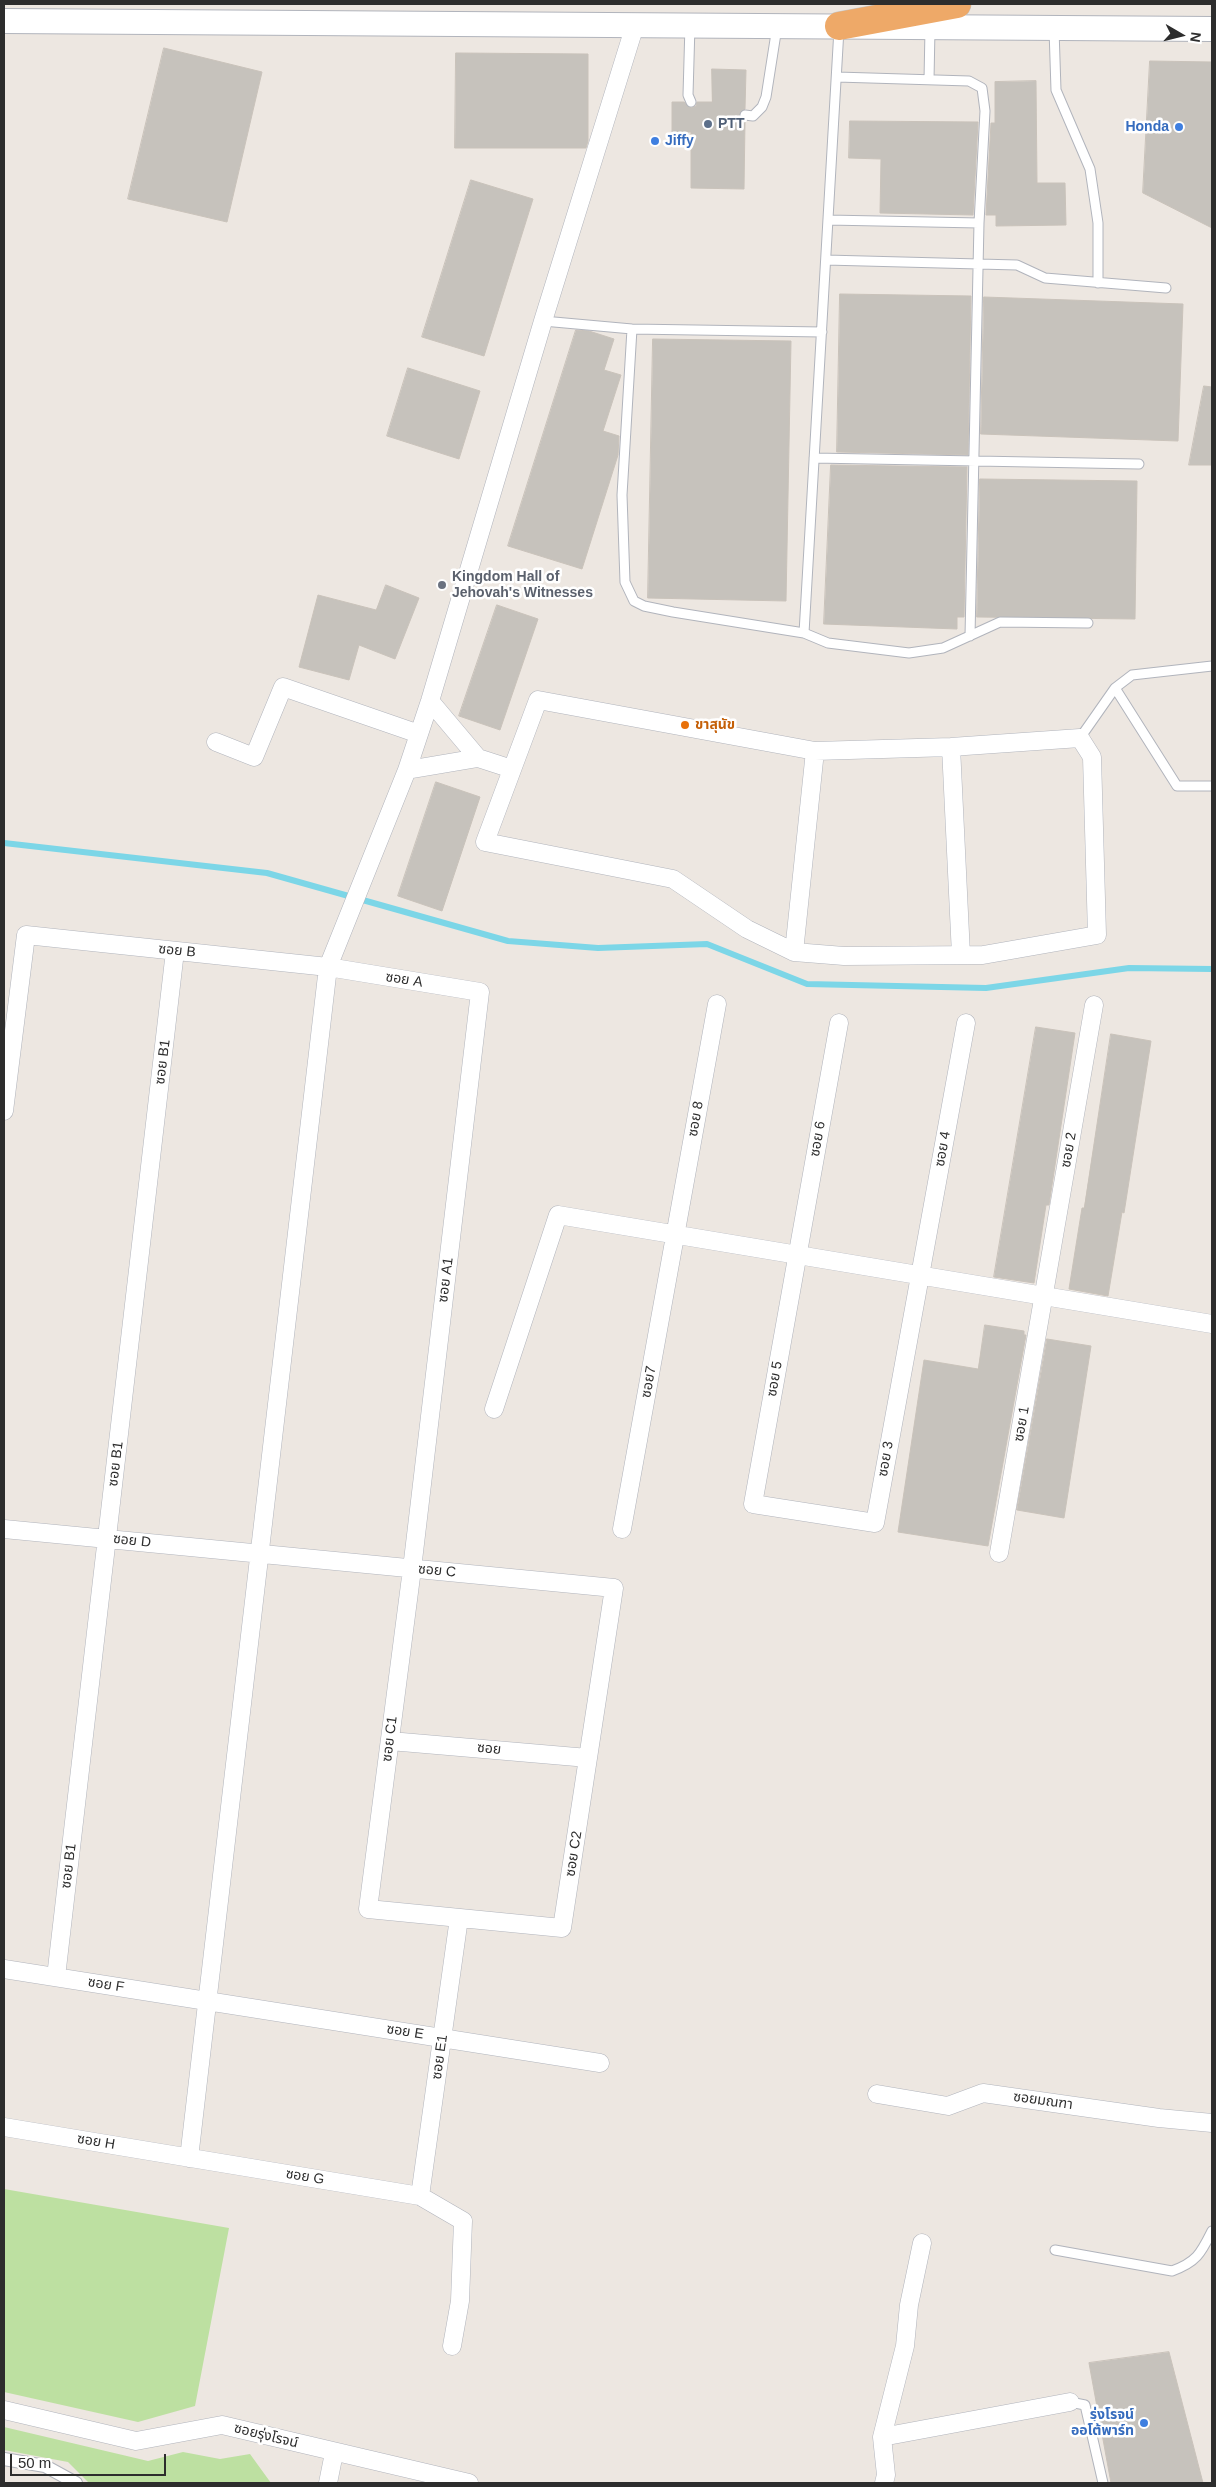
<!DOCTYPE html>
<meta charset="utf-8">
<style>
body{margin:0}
#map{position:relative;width:1216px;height:2487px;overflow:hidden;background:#ede7e1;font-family:Helvetica,sans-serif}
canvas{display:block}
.frame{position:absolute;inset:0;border:5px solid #2d2d2d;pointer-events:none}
.north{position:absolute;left:1156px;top:10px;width:50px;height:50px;-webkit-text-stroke:4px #fff;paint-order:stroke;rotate:98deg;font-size:14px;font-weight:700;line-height:20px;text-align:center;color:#2d2d2d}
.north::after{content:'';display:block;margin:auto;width:18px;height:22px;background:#2d2d2d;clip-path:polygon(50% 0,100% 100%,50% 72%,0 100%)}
.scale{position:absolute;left:10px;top:2454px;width:156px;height:22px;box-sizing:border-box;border:2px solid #2d2d2d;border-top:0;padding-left:6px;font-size:15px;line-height:18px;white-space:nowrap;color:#2d2d2d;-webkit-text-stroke:4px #fff;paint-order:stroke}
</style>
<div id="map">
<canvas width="1216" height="2487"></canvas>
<div class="frame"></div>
<div class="north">N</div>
<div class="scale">50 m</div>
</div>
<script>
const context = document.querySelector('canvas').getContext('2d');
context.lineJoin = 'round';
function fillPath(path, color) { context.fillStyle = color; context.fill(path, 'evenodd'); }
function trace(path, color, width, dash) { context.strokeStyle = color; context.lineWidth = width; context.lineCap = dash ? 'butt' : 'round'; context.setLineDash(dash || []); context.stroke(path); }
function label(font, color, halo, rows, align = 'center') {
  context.font = font + ' Helvetica,"Noto Sans Thai",sans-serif'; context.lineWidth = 5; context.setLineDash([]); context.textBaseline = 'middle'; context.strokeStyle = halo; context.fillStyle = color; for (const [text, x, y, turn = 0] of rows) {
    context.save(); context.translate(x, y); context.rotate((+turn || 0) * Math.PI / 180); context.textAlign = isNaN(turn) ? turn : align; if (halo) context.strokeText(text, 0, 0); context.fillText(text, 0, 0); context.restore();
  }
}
const green = new Path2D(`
 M4 2189 229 2228 195 2406 138 2422 4 2392Z
 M4 2427 148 2461 183 2452 220 2459 250 2454 271 2483H89L68 2462 4 2450Z`);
const stream = new Path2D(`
 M4 843 267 873 508 941 598 948 707 944 807 984 986 988 1129 968 1212 969`);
const building = new Path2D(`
 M164 48 262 72 227 222 128 199Z
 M456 53 588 54V141L586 148H455Z
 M1150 61 1212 62V228L1143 193Z
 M712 69 746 70 745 109 739 115 741 120 745 121 744 189 691 188V132H672V102H684L691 108 696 106 697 102H712Z
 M1036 81 1037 183H1065L1066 225 996 226V215H986L991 123H995V82Z
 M850 121 978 122 973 215 880 213 881 159 849 158Z
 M471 180 533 199 484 356 422 337Z
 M840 294 971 296 968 455 837 452Z
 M984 297 1183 304 1178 441 981 434Z
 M576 330 589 331 614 339 604 370 621 375 603 431 619 436 618 455 582 569 508 546Z
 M653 339 791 341 786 601 648 598Z
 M408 368 480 391 459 459 387 436Z
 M1204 386 1212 387V465H1189Z
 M831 465 967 467 964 617H957V629L824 624Z
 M980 479 1137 481 1135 619 977 617Z
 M386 585 419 598 395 659 359 645 349 680 299 667 318 595 376 610Z
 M497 605 538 619 500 730 459 716Z
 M436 782 480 797 442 911 398 896Z
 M1036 1027 1075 1033 1049 1205H1046L1034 1283 994 1277Z
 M1111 1034 1151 1041 1124 1213 1122 1212 1108 1296 1069 1289 1082 1208H1084Z
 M985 1325 1024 1331V1335H1026L988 1546 898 1532 924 1360 978 1369Z
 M1047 1339 1091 1346 1064 1518 1017 1510Z
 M1169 2352 1203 2483H1111L1089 2363Z`);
const service = new Path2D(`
 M690 25 688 95 691 102
 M1054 29 1056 90 1090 169 1098 223V283
 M837 77 969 81 982 88 985 111 979 223 970 636
 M929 80 930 29
 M745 115 753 116 762 107 766 97 777 27
 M828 220 979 223
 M826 260 1017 265 1045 278 1166 288
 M543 321 632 329 822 332
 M632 329 622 495 625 582 634 601 644 606 673 612 804 633 828 643 909 653 943 648 1000 622 1088 623
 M814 458 1139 464
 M804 633 839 29
 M1115 688 1177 786H1212
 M1080 738 1115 688 1132 675 1212 666
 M1055 2250 1172 2271C1197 2262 1201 2253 1212 2231
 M1070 2402 1085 2405 1103 2483`);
const pedestrian = new Path2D(`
 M4 2459 45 2466 76 2483`);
const minor = new Path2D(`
 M538 700 815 751 951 747 1080 738 1092 757 1097 935 983 955 844 956 794 952 747 929 673 879 485 842Z
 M430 701 478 758
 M216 742 254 757 283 687 419 734
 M951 747 961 955
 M407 770 478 758 512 769
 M794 952 815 751
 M839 1023 753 1504 875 1523 966 1023
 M4 1111 26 935 328 967 480 992 412 1569 368 1909 562 1928 614 1588 4 1529
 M494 1409 558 1215 1212 1324
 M622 1529 717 1004
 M999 1553 1094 1005
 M390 1741 588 1758
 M4 1969 600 2063
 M56 1977 175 951
 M877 2094 948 2106 983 2093 1159 2118 1212 2123
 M4 2127 420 2196 463 2221 460 2301 452 2346
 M189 2158 328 967 407 770 430 701 543 321 635 25
 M420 2196 459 1918
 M4 2410 136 2441 222 2425 469 2483
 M882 2437 1070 2402
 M328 2483 334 2453
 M884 2483 886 2475 882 2437 905 2346 909 2305 922 2243`);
const secondary = new Path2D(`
 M4 21 1212 29`);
const trunk = new Path2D(`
 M839 26 957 4`);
const markers = [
 [708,124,5,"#5c6f8a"],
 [1179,127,5,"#3f7fe0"],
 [655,141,5,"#3f7fe0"],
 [442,585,5,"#6b7280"],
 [685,725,5,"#e8710a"],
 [1144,2423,5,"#3f7fe0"]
];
const serviceNames = [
 ["PTT",718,124]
];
const shopNames = [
 ["Honda",1169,127],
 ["Jiffy",665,141,"left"],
 ["รุ่งโรจน์",1134,2415],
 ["ออโต้พาร์ท",1134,2431]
];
const worshipNames = [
 ["Kingdom Hall of",452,577],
 ["Jehovah's Witnesses",452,593]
];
const foodNames = [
 ["ขาสุนัข",695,725]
];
const streetNames = [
 ["ซอย B",177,951,6],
 ["ซอย A",404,980,9],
 ["ซอย B1",163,1062,-83],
 ["ซอย 8",696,1119,-80],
 ["ซอย 6",818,1139,-80],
 ["ซอย 4",943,1149,-80],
 ["ซอย 2",1069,1150,-80],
 ["ซอย A1",446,1280,-83],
 ["ซอย 5",775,1379,-80],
 ["ซอย7",649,1382,-80],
 ["ซอย 1",1022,1424,-80],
 ["ซอย 3",886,1459,-80],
 ["ซอย B1",116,1464,-83],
 ["ซอย D",132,1541,6],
 ["ซอย C",437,1571,5],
 ["ซอย C1",390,1739,-83],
 ["ซอย",489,1749,5],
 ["ซอย C2",574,1854,-81],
 ["ซอย B1",69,1866,-83],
 ["ซอย F",106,1985,9],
 ["ซอย E",405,2032,9],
 ["ซอย E1",440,2057,-82],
 ["ซอยมณฑา",1043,2101,8],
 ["ซอย H",96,2142,9],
 ["ซอย G",305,2177,9],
 ["ซอยรุ่งโรจน์",266,2436,14]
];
fillPath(green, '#bde0a1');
trace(stream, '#7cd6e7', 6);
fillPath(building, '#c6c2bc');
trace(building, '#c9c2ba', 1);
trace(service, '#b1b4bc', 11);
trace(pedestrian, '#b1b4bc', 14);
trace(minor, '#b1b4bc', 19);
trace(secondary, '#b1b4bc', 26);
trace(trunk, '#c4c4c4', 29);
trace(service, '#fff', 9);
trace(pedestrian, '#fff', 12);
trace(minor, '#fff', 18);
trace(secondary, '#fff', 24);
trace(trunk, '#eea968', 28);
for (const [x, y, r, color] of markers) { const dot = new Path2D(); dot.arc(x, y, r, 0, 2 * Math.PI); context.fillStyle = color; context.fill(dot); trace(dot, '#fff', 2); }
label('bold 14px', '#4e5e75', '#fff', serviceNames, 'left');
label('bold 14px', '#366cbe', '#fff', shopNames, 'right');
label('bold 14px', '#5b616d', '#fff', worshipNames, 'left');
label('bold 14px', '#c56008', '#fff', foodNames, 'left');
label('14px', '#2d2d2d', '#fff', streetNames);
</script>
